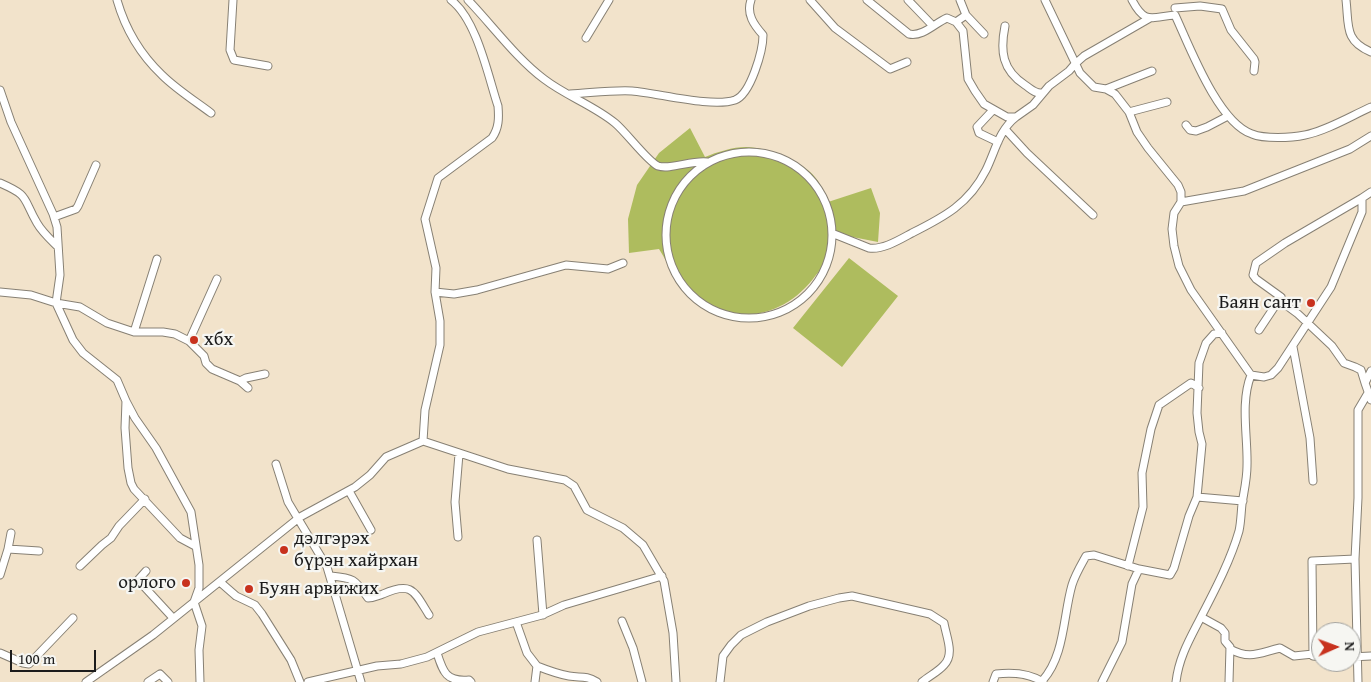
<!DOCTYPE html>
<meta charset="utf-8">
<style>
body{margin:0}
#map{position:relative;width:1371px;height:682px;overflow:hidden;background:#f2e3cb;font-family:"Gentium Book Plus",serif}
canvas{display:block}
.north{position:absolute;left:1311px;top:622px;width:50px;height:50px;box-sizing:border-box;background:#f6f6f2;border:1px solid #9f9f9c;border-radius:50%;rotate:88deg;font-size:14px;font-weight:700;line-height:20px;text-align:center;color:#1c1c1c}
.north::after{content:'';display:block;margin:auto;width:18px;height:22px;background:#c8321e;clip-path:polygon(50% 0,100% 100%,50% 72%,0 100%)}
.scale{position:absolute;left:10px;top:650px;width:86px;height:22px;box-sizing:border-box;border:2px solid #1c1c1c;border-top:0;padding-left:6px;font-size:15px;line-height:18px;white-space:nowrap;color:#1c1c1c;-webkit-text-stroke:4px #f6f6f2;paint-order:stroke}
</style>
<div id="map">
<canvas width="1371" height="682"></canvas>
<div class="north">N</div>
<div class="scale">100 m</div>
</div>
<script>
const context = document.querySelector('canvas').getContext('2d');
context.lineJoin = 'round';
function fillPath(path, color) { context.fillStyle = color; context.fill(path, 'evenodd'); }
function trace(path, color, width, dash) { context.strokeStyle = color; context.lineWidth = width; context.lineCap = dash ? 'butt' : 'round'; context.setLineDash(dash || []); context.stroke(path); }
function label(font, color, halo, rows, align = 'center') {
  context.font = font + ' "Gentium Book Plus",serif'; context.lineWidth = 4.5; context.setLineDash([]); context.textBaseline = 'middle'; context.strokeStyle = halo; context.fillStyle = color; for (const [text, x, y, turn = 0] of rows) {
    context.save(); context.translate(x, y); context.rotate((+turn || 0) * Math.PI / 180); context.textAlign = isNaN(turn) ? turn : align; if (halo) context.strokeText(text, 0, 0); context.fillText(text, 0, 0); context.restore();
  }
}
const green = new Path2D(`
 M690 128 705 157C717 152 733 147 746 147 768 147 806 162 818 181 822 187 825 195 828 202L871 188 880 213 878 242 832 233C831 240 832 249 829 256 827 262 821 269 816 275 789 313 740 329 698 300 680 288 670 267 659 249L629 253 628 219 637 185 659 153Z
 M849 258 898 296 842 367 793 328Z`);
const street = new Path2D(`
 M117 0C125 28 141 55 162 75 176 89 195 101 211 113
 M233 0 230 50 234 60 268 66
 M468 0C492 25 517 59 544 79 566 96 593 105 615 123 626 132 648 162 658 166 670 170 692 160 707 162
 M810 0 835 28 890 69 907 62
 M867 0 909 34C923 37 935 23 947 18L956 22 963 31 968 79 975 91 984 104 1007 117H1016L1033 105 1049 86 1069 71 1075 64 1084 56 1150 18
 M908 0 933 26
 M1045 0 1080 73 1094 87 1106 89 1115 94 1129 112 1137 132 1148 148 1178 185 1181 192V202L1174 213 1172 229 1174 246 1179 266 1191 290 1251 375 1264 377 1271 375 1278 368 1331 287 1362 212V198L1371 192
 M1132 0C1145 25 1151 17 1175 15 1189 45 1218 123 1252 134 1264 139 1291 138 1305 135 1326 131 1351 116 1371 107
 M1346 0C1349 25 1344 41 1371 52
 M1175 8 1200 6 1222 9 1231 30 1254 59 1255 62 1254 71
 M966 15 984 34
 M956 22 966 15 960 0
 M1005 26C1000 51 1002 70 1025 85 1031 89 1035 94 1042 93
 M586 38 609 0
 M1106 89 1152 71
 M0 90 11 122 53 214 57 227 60 275 56 303 73 340 83 353 117 380 126 401 125 428 128 468 131 483 134 489 180 538 195 546
 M570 94C590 93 612 90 632 91 658 93 712 108 735 100 751 94 763 50 763 35 754 25 746 14 751 0
 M993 110 977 127 979 133 998 142
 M1129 112 1167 102
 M1186 125 1190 130 1196 131 1207 127 1228 116
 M1005 129 1027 153 1093 215
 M666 235a83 83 0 1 1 166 0a83 83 0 1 1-166 0Z
 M0 183C30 196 22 197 37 223 42 232 51 240 58 247
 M1362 198 1285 243 1256 263 1253 275 1256 279 1281 297 1279 300 1298 314 1332 346 1344 363 1355 367 1361 370 1365 383
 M1181 202 1244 191 1350 149 1371 136
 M54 217 76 209 78 206 96 165
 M834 234 869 248C883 250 899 240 912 233 944 217 969 204 986 170 995 152 999 130 1016 117
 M0 292 31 295 56 303 80 307 107 323 134 332H163L175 334 189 341 204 356 206 363 212 369 240 381 246 378 265 374
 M435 292 454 294 477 290 566 265 608 269 623 263
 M1259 330 1279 300
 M134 332 157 259
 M189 341 217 279
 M1293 347 1310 438 1313 481
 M1371 371 1365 383 1371 400
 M240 381 248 388
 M126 401 135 418 156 448 191 512 199 565V588L194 602 202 626 199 650 200 682
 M423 441 425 410 440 345V321L435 292 436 268 425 219 438 178 492 138C499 128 499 118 498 106 488 76 477 20 451 0
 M276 464 288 502 327 567 361 682
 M349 491 371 530
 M1197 497 1243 501
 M458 537 455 502 459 454
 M537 540 543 615
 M8 549 11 533
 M80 566 102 545 111 538 119 526 145 499
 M1128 566 1143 507 1142 473 1151 429 1159 405 1191 383 1199 388
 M146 571 138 580 173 618
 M0 575 8 549 39 551
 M331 576C353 578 355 579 368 598 374 598 377 596 383 594 412 581 414 591 429 615
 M220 582 236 596 255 605 262 614 291 660 300 682
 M1201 617 1221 628 1225 633V641L1230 647 1229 682
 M622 621 633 648 642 682
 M516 622 527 653 537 666 535 682
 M1230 649C1250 660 1259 653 1280 648L1294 656 1313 654
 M0 653 23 663 29 664 73 618
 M437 653C443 672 446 682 469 680L471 682
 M1321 657 1313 656 1312 561 1355 559
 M1351 657 1371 656
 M537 666C547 670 558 674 569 676 581 678 585 675 597 682
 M1042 681C1065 656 1063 616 1072 585 1075 575 1081 565 1086 556L1094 555 1139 569
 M86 682 153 635 300 517 355 487 370 475 386 457 423 441 508 469 565 480 574 486 587 510 623 528 643 545 664 581 673 633 676 682
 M148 682 160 674 168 682
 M308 682 377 666 401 664 427 657 478 632 542 615 564 605 662 576
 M720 682 723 656 731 645 741 635 767 622 809 606 839 598 852 596 930 614 944 623C946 636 955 654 944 665 938 672 929 676 922 682
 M993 682 996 674C1013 672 1029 673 1043 682
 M1102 682 1122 642 1132 584 1139 569 1170 575 1174 568 1189 516 1197 497 1202 444 1199 432 1197 413 1199 363 1206 343 1214 334 1222 333
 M1176 682C1179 656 1191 637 1202 615 1216 588 1231 559 1239 531 1241 522 1241 513 1242 504 1244 491 1247 479 1247 466 1248 437 1240 403 1251 375
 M1358 682 1355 559 1358 498V410L1368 393`);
const markers = [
 [1311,303,5,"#c8321e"],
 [194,340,5,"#c8321e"],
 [284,550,5,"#c8321e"],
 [186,583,5,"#c8321e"],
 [249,589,5,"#c8321e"]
];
const poiNames = [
 ["Баян сант",1301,303,"right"],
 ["хбх",204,340],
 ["дэлгэрэх",294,539],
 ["бүрэн хайрхан",294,561],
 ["орлого",176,583,"right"],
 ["Буян арвижих",259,589]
];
fillPath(green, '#aebc5e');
trace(street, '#878074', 9);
trace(street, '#fff', 7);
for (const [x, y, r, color] of markers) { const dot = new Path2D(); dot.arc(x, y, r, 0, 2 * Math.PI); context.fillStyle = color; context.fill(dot); trace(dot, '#f6f6f2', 2); }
label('19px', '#1c1c1c', '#f6f6f2', poiNames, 'left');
</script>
